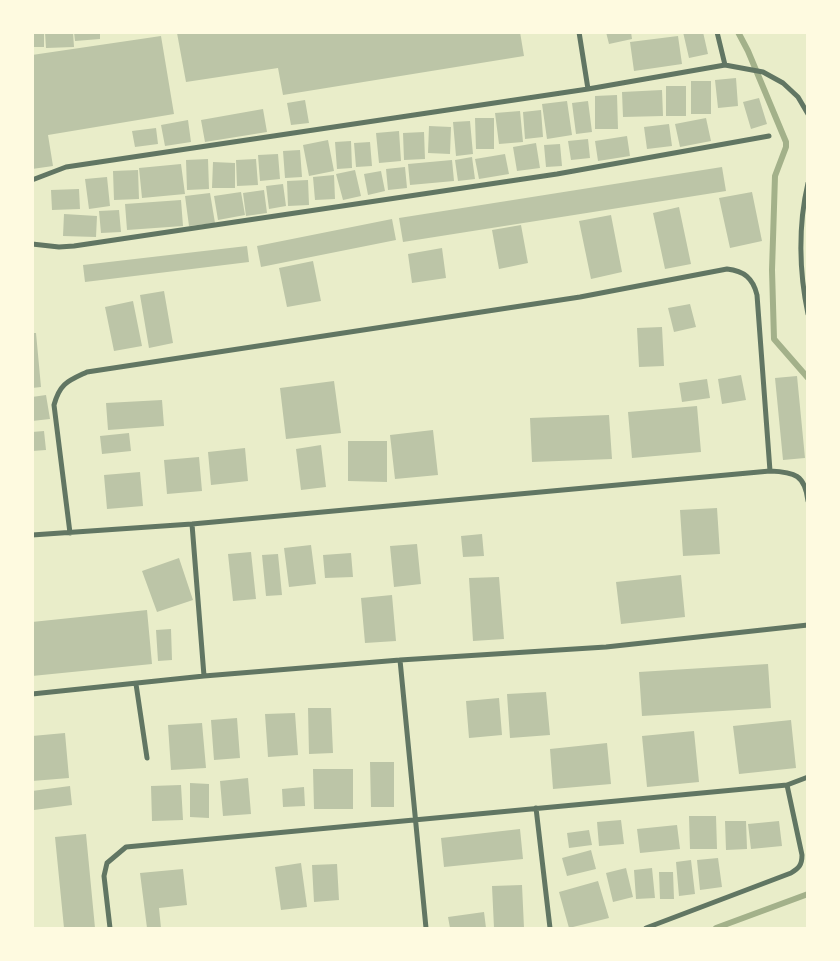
<!DOCTYPE html>
<style>
body{margin:0}
#map{position:relative;width:840px;height:961px;overflow:hidden;background:#e9edc9;font-family:"Roboto Condensed",sans-serif}
canvas{display:block}
.frame{position:absolute;inset:0;border:34px solid #fefae0;pointer-events:none}
</style>
<div id="map">
<canvas width="840" height="961"></canvas>
<div class="frame"></div>
</div>
<script>
const context = document.querySelector('canvas').getContext('2d');
context.lineJoin = 'round';
function trace(path, color, width, dash) { context.strokeStyle = color; context.lineWidth = width; context.lineCap = dash ? 'butt' : 'round'; context.setLineDash(dash || []); context.stroke(path); }
function fillPath(path, color) { context.fillStyle = color; context.fill(path, 'evenodd'); }
const stream = new Path2D(`
 M738 32 748 51 786 142V147L775 176 772 270 774 339 808 378
 M716 928 808 894`);
const building = new Path2D(`
 M32 32H44V47H32Z
 M45 32H73L74 47 46 48Z
 M74 32H100V39L75 41Z
 M183 32H520L524 56 283 95 278 68 186 82 177 33Z
 M606 32H631L632 39 609 44Z
 M683 32H703L708 54 689 58Z
 M161 36 174 114 48 135 53 166 32 169V55Z
 M678 36 682 64 634 71 630 42Z
 M736 78 738 106 718 108 715 80Z
 M691 81H711V114H691Z
 M666 86H686V116H666Z
 M662 90 663 116 623 117 622 92Z
 M617 95 618 129H595V96Z
 M759 98 767 124 751 129 743 102Z
 M305 100 309 123 291 125 287 103Z
 M567 101 572 135 547 139 542 104Z
 M588 101 592 132 576 134 572 103Z
 M263 109 267 132 205 142 201 120Z
 M541 110 543 137 525 139 523 112Z
 M520 111 523 142 499 144 495 113Z
 M475 118H494V149H476Z
 M706 118 711 141 680 147 675 124Z
 M188 120 191 142 165 146 161 125Z
 M470 121 473 154 456 156 453 122Z
 M669 124 672 146 647 149 644 127Z
 M429 126 451 127 450 154 428 153Z
 M156 128 158 144 135 147 132 131Z
 M399 131 401 161 379 163 376 133Z
 M424 132 425 159 404 160 403 133Z
 M627 136 630 156 598 161 595 141Z
 M588 139 590 158 571 160 568 141Z
 M328 140 334 171 309 176 303 145Z
 M351 141 352 168 337 169 335 142Z
 M370 142 372 166 356 167 354 143Z
 M536 143 540 168 517 171 513 147Z
 M560 144 562 166 546 167 544 145Z
 M300 150 302 177 285 178 283 151Z
 M278 154 280 179 260 181 258 155Z
 M505 154 509 174 479 179 475 159Z
 M472 157 475 179 458 181 455 160Z
 M208 159 209 189 187 190 186 160Z
 M256 159 258 185 237 186 236 160Z
 M452 160 454 181 410 185 408 164Z
 M213 162 235 163V188H212Z
 M181 164 185 194 142 198 139 168Z
 M405 167 407 188 388 190 386 169Z
 M722 167 726 191 403 242 399 218Z
 M138 170 139 199 114 200 113 171Z
 M355 170 361 196 343 200 336 174Z
 M381 171 385 191 368 195 364 174Z
 M334 175 335 199 315 200 313 177Z
 M107 177 110 206 89 209 85 179Z
 M308 180 309 205 288 206 287 181Z
 M283 184 286 206 269 209 266 186Z
 M79 189 80 209 52 210 51 190Z
 M264 190 267 213 246 216 243 193Z
 M241 192 245 215 218 220 214 196Z
 M752 192 762 241 730 248 719 198Z
 M210 193 215 223 189 226 185 196Z
 M181 200 183 226 127 230 125 204Z
 M679 207 691 264 665 269 653 213Z
 M119 210 121 232 101 233 99 211Z
 M64 214 97 216 96 237 63 236Z
 M611 215 622 272 591 279 579 221Z
 M392 219 396 240 261 267 257 246Z
 M521 225 528 263 499 269 492 230Z
 M247 246 249 262 85 282 83 265Z
 M442 248 446 278 412 283 408 254Z
 M313 261 321 301 287 307 279 268Z
 M164 291 173 343 149 348 140 295Z
 M133 301 142 346 114 351 105 307Z
 M690 304 696 327 674 332 668 308Z
 M662 327 664 366 639 367 637 328Z
 M32 333H36L41 387 32 388Z
 M741 375 746 400 722 404 718 379Z
 M797 376 805 458 783 460 775 378Z
 M707 379 710 398 682 402 679 383Z
 M334 381 341 433 286 439 280 388Z
 M46 395 50 419 32 421V397Z
 M162 400 164 426 108 430 106 403Z
 M697 406 701 452 632 458 628 412Z
 M609 415 612 459 532 462 530 418Z
 M433 430 438 475 395 479 390 435Z
 M44 431 46 450 32 451V432Z
 M129 433 131 451 102 454 100 436Z
 M348 441H387V482L348 481Z
 M321 445 326 487 301 490 296 449Z
 M245 448 248 481 211 485 208 452Z
 M199 457 202 491 167 494 164 460Z
 M140 472 143 506 107 509 104 475Z
 M717 508 720 554 683 556 680 510Z
 M482 534 484 556 463 557 461 536Z
 M417 544 421 584 394 587 390 546Z
 M311 545 316 584 289 587 284 548Z
 M251 552 256 599 233 601 228 554Z
 M351 553 353 577 325 578 323 555Z
 M278 554 282 595 266 596 262 555Z
 M179 558 193 600 157 612 142 571Z
 M681 575 685 617 621 624 616 582Z
 M499 577 504 639 473 641 469 578Z
 M392 595 396 641 365 643 361 598Z
 M147 610 152 664 32 676V622Z
 M171 629 172 660 158 661 156 630Z
 M768 664 771 708 642 716 639 672Z
 M546 692 550 735 510 738 507 694Z
 M499 698 502 735 469 738 466 701Z
 M308 708H331L333 753 309 754Z
 M295 713 298 755 268 757 265 714Z
 M237 718 240 758 214 760 211 720Z
 M791 720 796 768 739 774 733 726Z
 M202 723 206 768 171 770 168 725Z
 M694 731 699 782 647 787 642 736Z
 M65 733 69 778 32 781V736Z
 M607 743 611 784 553 789 550 749Z
 M370 762H394V807H371Z
 M313 769H353V809H314Z
 M248 778 251 814 223 816 220 781Z
 M190 783 209 784V818L190 817Z
 M181 785 183 820 152 821 151 786Z
 M70 786 72 805 34 810 32 791Z
 M304 787 305 806 283 807 282 789Z
 M689 816H716L717 849H690Z
 M621 820 624 844 599 846 597 822Z
 M725 821H746L747 849 726 850Z
 M779 821 782 846 751 849 748 824Z
 M677 825 680 849 640 853 637 829Z
 M520 829 523 859 444 867 441 838Z
 M589 830 592 845 569 848 567 833Z
 M86 834 95 928H64L55 837Z
 M591 850 596 869 567 876 562 858Z
 M718 858 722 887 700 890 697 860Z
 M691 860 695 894 679 896 676 862Z
 M301 863 307 907 281 910 275 867Z
 M337 864 339 900 314 902 312 865Z
 M626 868 633 897 613 902 606 873Z
 M652 868 655 898 636 899 634 870Z
 M183 869 187 905 159 908 161 928H147L140 873Z
 M659 872H673L674 899H660Z
 M598 881 609 918 569 928 559 892Z
 M522 885 524 928H494L492 886Z
 M484 912 486 928H450L448 917Z`);
const minor = new Path2D(`
 M579 32 588 89
 M717 32 725 65
 M32 180 66 167 588 89 725 65 763 72 783 83 798 97 808 114
 M808 183C798 225 799 272 808 314
 M32 244 59 247 74 246 557 174 769 136
 M192 524 204 676
 M70 533 54 405C60 383 68 381 87 372L580 297 727 269C744 271 753 278 757 295L770 471
 M32 535 192 524 770 471C795 472 805 475 808 501
 M400 660 426 928
 M136 684 147 758
 M32 694 204 676 400 660 606 647 808 625
 M536 808 550 928
 M110 928 104 876 107 863 126 847 787 785 808 777
 M646 928 791 873C799 868 802 865 802 855L787 785`);
trace(stream, '#a3b18a', 6);
fillPath(building, '#bcc5a7');
trace(minor, '#617663', 5);
</script>
